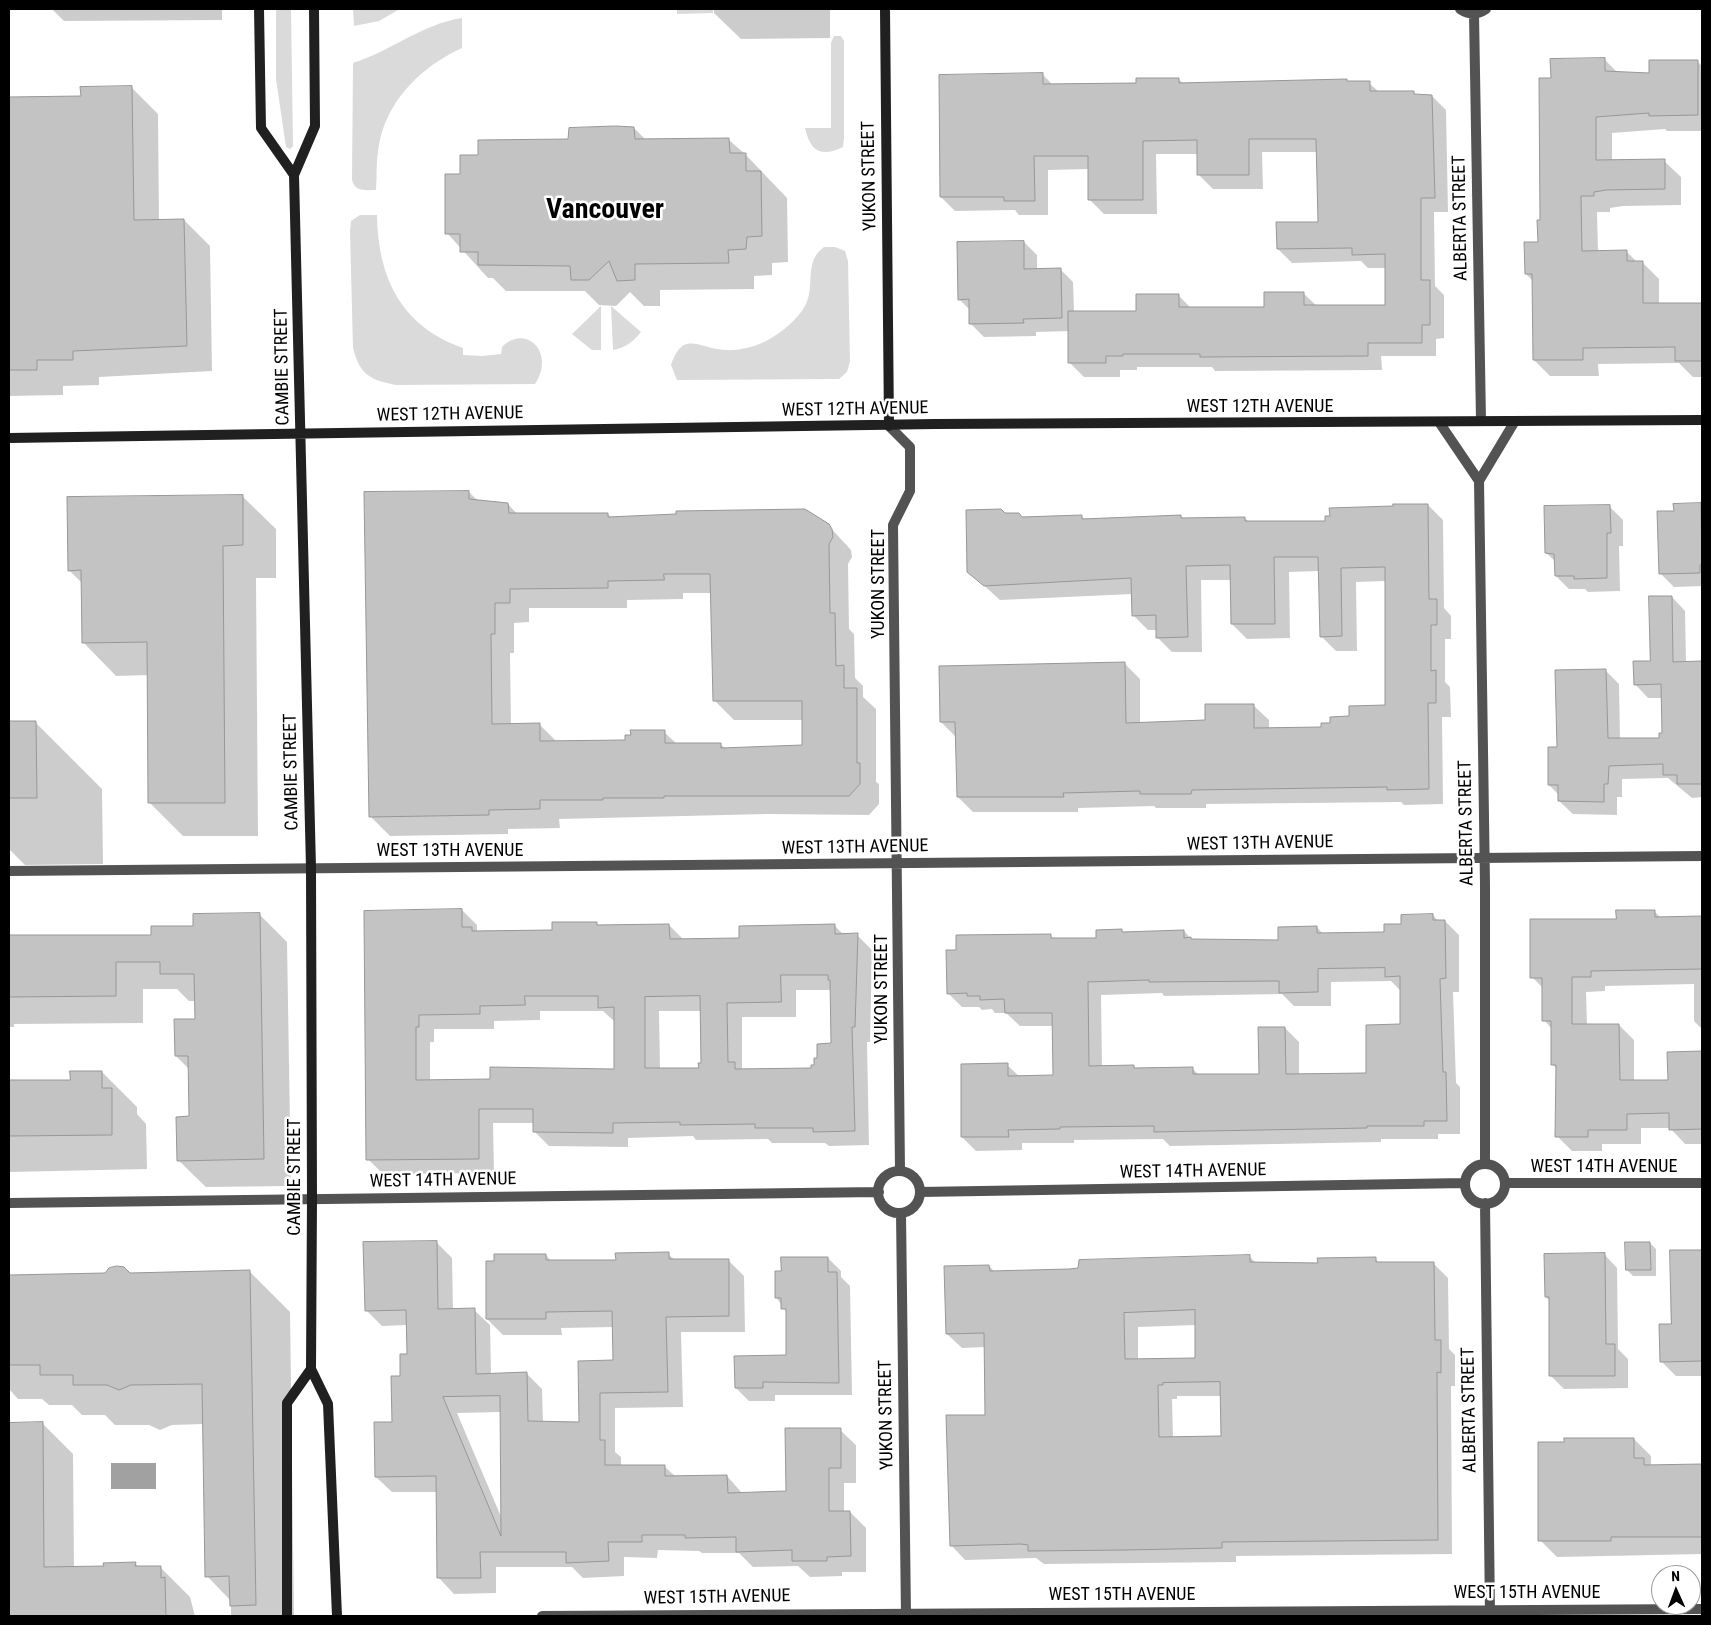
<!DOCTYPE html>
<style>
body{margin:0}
#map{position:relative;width:1711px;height:1625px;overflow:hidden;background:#fff;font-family:"Roboto Condensed",sans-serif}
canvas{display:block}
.frame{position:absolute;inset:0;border:10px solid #000;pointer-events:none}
.north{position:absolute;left:1651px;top:1565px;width:50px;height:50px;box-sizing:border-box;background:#fff;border:1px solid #999;border-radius:50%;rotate:358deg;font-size:14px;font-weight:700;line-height:20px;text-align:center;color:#000}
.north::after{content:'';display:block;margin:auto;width:18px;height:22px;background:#000;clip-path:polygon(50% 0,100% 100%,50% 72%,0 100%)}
</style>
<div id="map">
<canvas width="1711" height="1625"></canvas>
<div class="frame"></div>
<div class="north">N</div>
</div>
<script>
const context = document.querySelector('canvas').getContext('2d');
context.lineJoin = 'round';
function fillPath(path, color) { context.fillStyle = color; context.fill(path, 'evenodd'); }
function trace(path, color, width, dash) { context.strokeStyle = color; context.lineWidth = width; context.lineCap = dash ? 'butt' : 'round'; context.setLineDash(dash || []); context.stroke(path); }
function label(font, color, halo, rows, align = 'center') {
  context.font = font + ' "Roboto Condensed",sans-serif'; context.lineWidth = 5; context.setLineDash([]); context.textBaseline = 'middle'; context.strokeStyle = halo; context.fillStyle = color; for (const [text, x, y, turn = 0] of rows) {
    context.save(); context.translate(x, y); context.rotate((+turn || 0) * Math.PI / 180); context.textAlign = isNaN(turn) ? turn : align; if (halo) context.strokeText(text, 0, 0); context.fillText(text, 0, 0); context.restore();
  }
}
const green = new Path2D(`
 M276 9H291L293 146 290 149 286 147 276 79Z
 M353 9H400L379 21 354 26Z
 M677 9H713V13L677 14Z
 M462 18V48C420 67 384 103 378 151 376 164 377 177 376 190 365 190 355 192 352 180L353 63C391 51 422 24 462 18Z
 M834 36H841L844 41V138L843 147C821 158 810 151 805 128H831V43Z
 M360 215H377C378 278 401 326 463 348V355L482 356 501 354 502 347C526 323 556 353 535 384L396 385C370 380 360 375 353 348L350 232 351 221Z
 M824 247H835L845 251 848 261 850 361 847 372 839 379 677 380 671 365C683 330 698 348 724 350 739 351 755 347 768 340 782 332 797 320 805 306 816 286 803 262 824 247Z
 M601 306V350H592L572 334Z
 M611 306 641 332C633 342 625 348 613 350Z`);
const water = new Path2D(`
 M111 1463H156V1489H111Z`);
const shadow = new Path2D(`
 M52 9H222V20L64 21Z
 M714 9H830V38L741 39 714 13Z
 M1605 60 1618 73 1650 74 1697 61 1702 66V131H1667L1665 129 1612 133V161H1664L1681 177V205L1623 206 1610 208V212H1597L1598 252H1627L1637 262H1642L1659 279V304H1702V377H1693L1679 363 1598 364 1599 376H1550L1534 360 1533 281 1526 274 1539 243 1552 79Z
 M1042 74 1053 85H1138L1178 79 1184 84 1369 83 1379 92H1413L1417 96H1432L1446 110 1448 212H1434L1435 286 1444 295V338L1436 339V356H1381L1382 370 1215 371 1212 367H1137V370H1120V377H1084L1070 363V331L1036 332V336L984 337 971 324 970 310 959 299 1024 242 1037 255V270L1060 269 1073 282 1074 312H1137L1178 295 1191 308H1265L1304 294 1317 306H1386V268H1368L1361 261 1292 263 1278 249 1319 223 1318 152H1262L1263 189H1213L1199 175V154H1156L1157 214H1104L1090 200 1089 169 1048 170V215H1019L1015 210 955 211 941 197Z
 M132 88 158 114 159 221 184 220 210 246 212 371 99 377V385L63 386V395L9 396V98L82 97Z
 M634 128 646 140H729L745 154 787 198 788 262 772 263V275L754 276V289L660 290V306H644L630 292 616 306 599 305 585 291H506L493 278H488L447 233 461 175 480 156Z
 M469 492 478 501 508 504 518 515 608 514 611 518 828 525 851 550 852 557 848 564 849 629 854 634 855 678 863 686V697L876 709V782L879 784V804L869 815 767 814 559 819 560 828 508 829V834L390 836 370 816ZM683 593H712L714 700 734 720H803L804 746 726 749 720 744H677L664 732 626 742H557L539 724 511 725 510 653H514V623L529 622V608H627V600L683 599Z
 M242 496 276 529V578H256L258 836H183L150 803 149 675 116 676 83 642V584L69 570Z
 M1701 504 1702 586 1674 587 1661 574 1675 512Z
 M1428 505 1443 520 1444 608 1451 616V639H1445V682L1450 687 1451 717H1442L1443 804 1404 805 1401 802 1206 804V808H1156L1154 806 1078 808V812H973L958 797 956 737 941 722 1125 664 1140 679V724L1206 721 1253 705 1269 720V729L1322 728 1386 706V581L1356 582 1357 651H1336L1321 636 1319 571 1289 572 1290 638 1247 639 1232 624V580H1201L1202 652H1172L1157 637V630H1148L1133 615V594L1000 600 968 571 1004 514 1022 518 1081 516 1085 520 1181 516 1184 519 1245 518 1249 522H1326Z
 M1610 507 1623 520V546H1619L1620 591 1588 592 1585 589H1569L1556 576V562L1546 553Z
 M1672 597 1685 611 1686 663 1702 662V797L1692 798 1668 778 1622 779V797H1617V815L1573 814 1559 801V795L1549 785 1559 748 1605 670 1619 684 1620 740 1660 739 1663 734V698H1648L1635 684 1651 662Z
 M9 722H35L102 789 103 864 25 865 9 849Z
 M462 910 477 925V932L553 931 596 923 599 926 669 925 684 940H740L834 925 844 935H857L872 950 870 1042H867L869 1145 829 1146 825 1143H772L768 1139 696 1140 693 1136 628 1138V1147L549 1146 534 1131V1123H493L494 1173 383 1174 368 1159 365 912ZM796 990H832V1045L812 1069 742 1070V1017H796ZM540 1011H603L615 1022V1071L492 1080 430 1081V1042H434V1029H494V1021L540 1020ZM659 1011H702V1064L700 1069 660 1070Z
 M1654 911 1662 919 1702 917V1029L1694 1021V984L1605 986V991L1586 992 1587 1025H1619L1634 1040V1081H1669L1668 1053 1702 1052V1144H1685L1670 1128H1641V1144H1602V1151H1572L1557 1136V1069L1552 1064V1029L1544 1020V989L1532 977 1617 920Z
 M259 914 287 942 291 1186 206 1187 178 1160 190 1117 189 1069 176 1056 196 1020V1001H189L177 989H143V1023L14 1024V1027H9V938L152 936Z
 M1433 915 1438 921H1445L1459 935V992H1453L1456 1083 1460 1087V1134H1438V1139H1381V1142L1170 1146 1163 1139 1074 1140V1143H1022V1150L976 1151 962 1137 1007 1065 1020 1077H1054L1053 1026H1020L1006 1013H995L992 1009 982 1010 979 1007H962L948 993 958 951 1050 935 1055 940 1097 939 1121 930 1124 933 1184 931 1193 941H1280L1317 927 1323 934 1386 933ZM1391 981 1400 990 1402 1026 1367 1074 1299 1075V1042L1285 1028 1260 1075 1200 1076 1193 1069H1137L1133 1066 1102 1067 1101 995 1162 993 1164 996 1282 994 1294 1006H1331V982Z
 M102 1072 137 1107V1114L146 1124 147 1169 9 1172V1081H71Z
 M436 1242 452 1258 453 1310H474L490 1325 491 1374 526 1373 542 1389 543 1423H580L615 1362 614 1327 561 1328 562 1335H503L487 1319 546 1255 552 1262 617 1261 668 1254 675 1260H728L744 1276 745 1332H681L683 1407 615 1408V1452L621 1457V1466H664L676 1477 727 1476 742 1493 787 1492 840 1430 856 1445V1483H844V1512H850L866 1528V1572H842V1576L810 1577 798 1566 753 1567 739 1553H702L699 1551 658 1550 657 1558 624 1557V1576L583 1578 572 1567H496V1593L454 1594 439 1578 437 1492H392L376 1477 394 1423 401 1378 408 1355V1325L382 1326 366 1310ZM501 1412 502 1519 457 1413Z
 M1650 1243 1656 1249V1276H1633L1627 1270Z
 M1671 1251H1702V1376H1676L1661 1361 1672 1325Z
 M1604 1254 1617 1268 1618 1349 1628 1359V1388L1564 1389 1551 1376 1550 1301 1546 1297Z
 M1249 1256 1257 1264H1319L1375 1258 1380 1264H1434L1448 1278 1449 1349 1455 1355V1386H1451L1452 1554 1236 1556V1562L1044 1564 1036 1558 965 1560 951 1545 987 1416 986 1347 962 1348 947 1334 989 1266 995 1272 1069 1271ZM1196 1325V1360H1138V1327ZM1177 1396H1222L1223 1437 1173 1438 1172 1399H1177Z
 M828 1258 841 1271V1277L850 1286 852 1395H775V1401H749L736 1388 787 1357V1313L776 1297Z
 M250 1272 290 1312 294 1616H231V1601L207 1576 204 1424 172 1425 160 1430 149 1425H115L105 1415H82L72 1405H49L42 1399H18L9 1389V1276Z
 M9 1424H43L73 1454 74 1568H105L135 1563 139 1567H160L190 1597 195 1616H9Z
 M1634 1439 1651 1456V1466L1702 1465V1554L1557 1557 1540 1540 1565 1443Z`);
const building = new Path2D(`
 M1605 58V71L1649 73V60H1698V115L1649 116V113L1596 117V160L1665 159V189L1606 190 1594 192V196H1581L1582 251 1627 250V261H1643V303H1702V361H1675V347L1583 348V360H1533L1532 274H1525L1524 242H1538L1537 220H1540L1539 78H1551L1550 59Z
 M1043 73V84L1136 83V78H1179V83L1347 79V81H1370V91H1414V94L1432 95 1435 198H1421V280H1430V325H1422V343H1368V356L1200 357V354H1123V356H1106V363H1068V311H1136V294H1179V307H1264V292H1304V305H1385V254L1352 255V248L1277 249 1276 222H1318L1316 139H1249V175H1197V140L1143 141V200H1088V156H1034L1035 201H1004V197H940L939 75Z
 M132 86 134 220 184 219 187 346 73 351V360H37V370H9V97L81 96 80 87Z
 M616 126 634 127 635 139 729 138 730 153H746V171H761L762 236 747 237 746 249 728 250 729 263 635 264V280L617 281 609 261 589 280H571L570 266 478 265V252H460V234H445V174H460V155H478V140L568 139 569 128Z
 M1024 241V269L1061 268 1062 318 1023 319 1024 323 969 324V299L958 300 957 242Z
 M469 491V499L508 503 509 513H608V517L676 514V511L805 509 829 524 832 529 833 537 829 544 830 613H835L836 666 844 665V688H857V763H860V784L849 796H664V798H603V800H540V809L489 810V815L369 817 364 492ZM664 574H710L713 701H802V745L721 748V743H665V730H630L631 735H625V740L540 741V723L492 724 491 634H495V603H510V589L608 588V581L664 580Z
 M243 495V545L223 546 225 803H148L147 642 82 643 81 570 68 571 67 497Z
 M1701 503 1702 564 1700 565V573L1659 574 1657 511H1674L1673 504Z
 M1393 504H1428L1429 599H1437V625H1431V671L1436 670V703H1428L1429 789 1387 790V787L1192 790 1191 794H1140V791L1063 793 1064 797H957L955 722H940L939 666 1125 662 1126 723 1205 720V704H1254V728L1321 727V723H1330V717L1349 716V706L1385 705V567L1341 568 1342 636 1320 637 1318 557H1274L1275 624H1231L1230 565 1186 566 1188 637 1156 638V615L1132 616 1131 578 984 586 967 572 966 510 1001 509 1005 513H1019L1022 517 1082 515V519L1181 515V518L1245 517V521H1325V516H1330L1329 508 1393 506Z
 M1610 505 1611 533H1607V578L1574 579V576H1555L1554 554 1545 553 1544 506Z
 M1649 596H1672L1673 662 1702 661V784H1677V775H1663V764L1609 766 1608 784H1604V802L1558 801V785H1548V747H1557L1555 670 1606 669 1608 738H1659V733H1662L1661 684 1634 685 1633 661H1650Z
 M9 721H36L37 798H9Z
 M462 909V927H472V931L552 930V922H597V925L669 924 670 939 739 938V926L835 924V934L858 933 855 1027H852L855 1131 813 1132V1128H755V1124L680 1125V1122L613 1123V1133L533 1132V1109H479V1159L366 1160 364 911ZM781 975H828V980H830L831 1043 817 1044V1058H814V1065H811V1068L735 1069V1062H728L727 1003 781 1002ZM525 996H598V1008L614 1007V1069L490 1067V1079L416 1080V1027H419V1015L480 1014V1006L525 1005ZM700 996 701 1063H698L699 1068H645V997Z
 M1616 910H1655V917L1702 916V969L1591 971V977H1572V1024H1619L1620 1080H1668L1667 1052 1702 1051V1129L1669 1130V1113L1627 1114V1130H1588V1137H1555L1556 1065H1551V1021H1542V978H1530V919H1616Z
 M260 913 264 1159 177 1161 176 1117 189 1116 188 1056H175L174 1019H195L194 974H160V962H116V996L9 997V935H151V926H193V914Z
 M1433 914V920H1445L1446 978 1440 979 1443 1072H1446L1447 1121H1424V1126H1367V1128L1154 1132V1126L1060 1127V1129L1008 1130 1009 1137H961V1064L1008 1063V1076L1053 1075 1052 1013H1005L1004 999 980 1000V996H967V993L947 994 946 950H956V935L1051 934V938H1096V930L1122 929V932L1184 930V938L1191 937V939L1278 940V927L1317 926V933L1384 932V924H1401V915ZM1385 968V977L1400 976V1024L1366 1025V1073L1286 1074 1285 1027H1258L1259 1074H1193V1067L1134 1068V1065L1089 1066 1088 982 1149 980V982L1279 981V993L1318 992V969Z
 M70 1071H102V1088H112V1135L9 1136V1080H70Z
 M437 1241 438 1309 475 1308 476 1374 527 1372 528 1421 579 1422 578 1361 613 1360 612 1311 546 1312V1319H486V1261H494V1254H546V1260H616L615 1253 669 1252V1259H729V1316L666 1317 668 1392 600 1393V1440H605V1465H665V1476L727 1475 728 1493 786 1491 785 1428H841V1468H829V1511H850L851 1556 827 1557V1561H792V1550L736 1552V1537L685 1538V1535H642V1542H608L609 1561 566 1563V1552H480L481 1578H437L436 1476 375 1477 374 1422H392L391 1376H400V1354H407L406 1310 365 1311 363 1242ZM500 1396 501 1536 443 1397Z
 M1625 1242H1650L1651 1270H1626Z
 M1670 1250H1702V1361L1660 1362 1659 1324H1671Z
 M1605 1253 1606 1344H1615V1376H1549V1297H1545L1544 1254Z
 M1250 1255V1262L1318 1263 1317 1258 1376 1257V1262H1434L1435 1340H1441V1373L1437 1372 1438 1540 1222 1542V1548L1126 1550 1028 1551V1545L1021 1544 950 1546 946 1415H985L984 1333 946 1334 944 1266 989 1265 990 1271 1069 1269 1078 1268 1079 1260ZM1195 1310V1358L1125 1359 1124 1313ZM1220 1382 1221 1436 1159 1437 1158 1385H1163V1383Z
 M781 1257H828V1272H837L839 1383 763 1382V1388H735L734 1356 786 1355V1309H781V1298H775V1271H781Z
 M117 1266 124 1267 130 1273 250 1270 256 1605 230 1606 229 1576 205 1577 202 1384 131 1385 119 1390 107 1385H73V1375H40V1365H9V1275L105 1273 109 1268Z
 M43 1422 44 1567 104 1566 103 1563 136 1562 135 1566H161V1578L165 1577 166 1616H9V1423Z
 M1564 1438H1634V1458H1644V1465L1702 1464V1537H1611V1541H1538V1442H1564Z`);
const street = new Path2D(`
 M1460 9C1469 15 1477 15 1486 9
 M1474 14 1481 421
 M1439 422 1479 481
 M889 426 910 447V491L893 525 900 1171
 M9 871 1702 856
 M1485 1164V884L1479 481 1515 421
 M1465 1184a20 20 0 1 1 40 0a20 20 0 1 1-40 0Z
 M878 1192a21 21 0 1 1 42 0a21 21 0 1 1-42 0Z
 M1505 1183H1702
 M920 1192 1465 1183
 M9 1203 879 1192
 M1485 1203 1490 1615
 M901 1213 906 1616
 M542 1616 1702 1609`);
const secondary = new Path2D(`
 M259 9 261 128 294 175
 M314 9 315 126 294 175 311 868 312 1199 311 1369 328 1404 337 1616
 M885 9 889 426
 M9 438 935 424 1702 420
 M287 1616V1403L311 1369`);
const streetNames = [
 ["YUKON STREET",870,176,-91],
 ["ALBERTA STREET",1461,218,-91],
 ["CAMBIE STREET",283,367,-91],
 ["WEST 12TH AVENUE",1260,407],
 ["WEST 12TH AVENUE",855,410,-1],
 ["WEST 12TH AVENUE",450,415,-1],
 ["YUKON STREET",879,584,-90],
 ["CAMBIE STREET",292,772,-91],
 ["ALBERTA STREET",1467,823,-91],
 ["WEST 13TH AVENUE",1260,844,-1],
 ["WEST 13TH AVENUE",855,848,-1],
 ["WEST 13TH AVENUE",450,851],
 ["YUKON STREET",882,989,-90],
 ["WEST 14TH AVENUE",1604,1167],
 ["WEST 14TH AVENUE",1193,1172,-1],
 ["CAMBIE STREET",295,1177,-90],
 ["WEST 14TH AVENUE",443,1181,-1],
 ["ALBERTA STREET",1470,1410,-91],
 ["YUKON STREET",887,1415,-91],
 ["WEST 15TH AVENUE",1527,1593],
 ["WEST 15TH AVENUE",1122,1595],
 ["WEST 15TH AVENUE",717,1598,-1]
];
const townNames = [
 ["Vancouver",605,211]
];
fillPath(green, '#dadada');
fillPath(water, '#a1a1a1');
fillPath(shadow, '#0003');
fillPath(building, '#c3c3c3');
trace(building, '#979797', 1);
trace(street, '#535353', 10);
trace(secondary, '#202020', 10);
label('18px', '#000', '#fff', streetNames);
label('bold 28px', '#000', '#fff', townNames);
</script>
